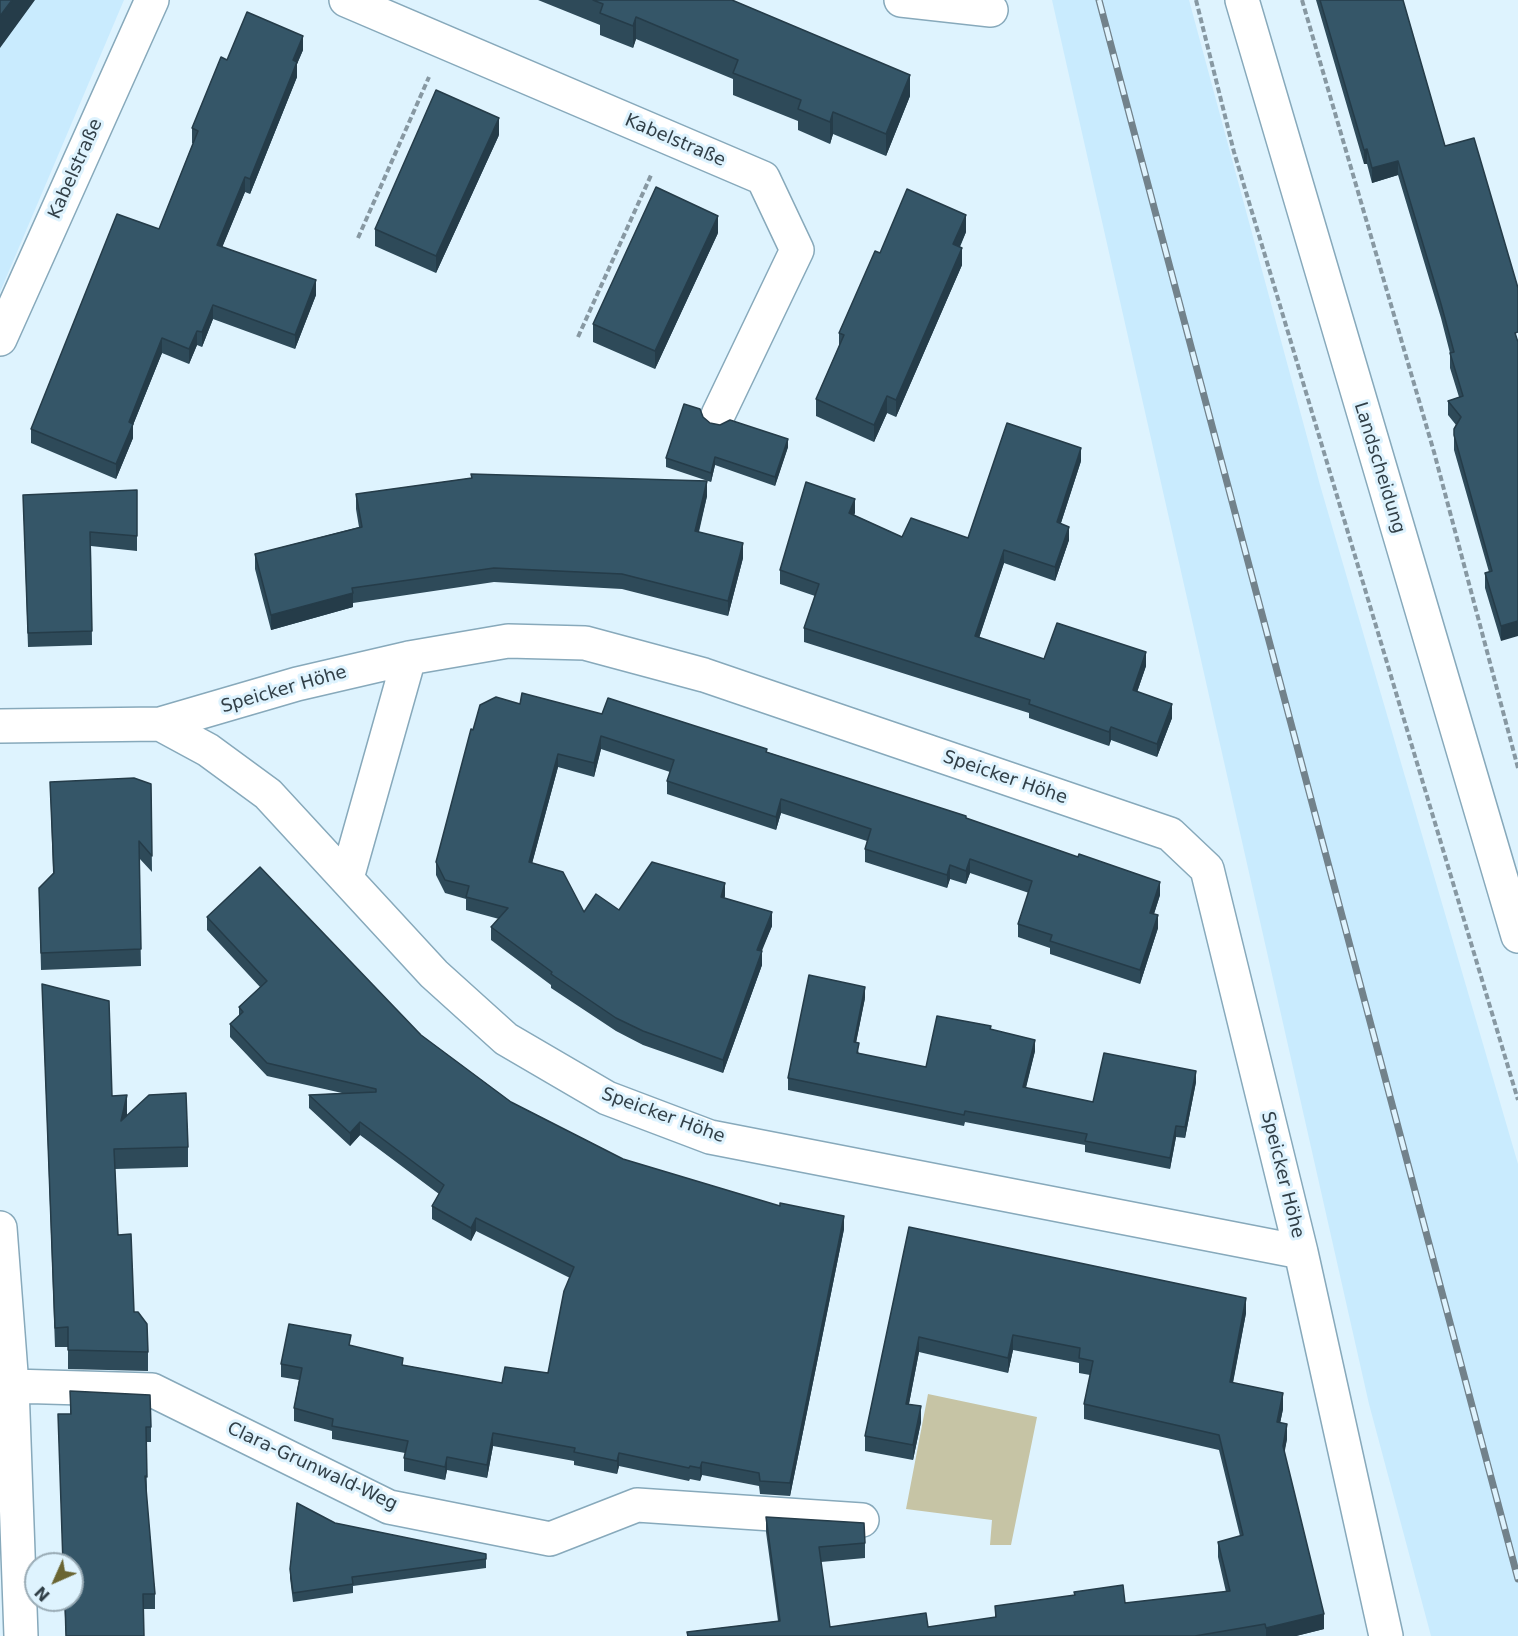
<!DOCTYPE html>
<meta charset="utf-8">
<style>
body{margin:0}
#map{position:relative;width:1518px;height:1636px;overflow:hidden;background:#def3fe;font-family:"DejaVu Sans",sans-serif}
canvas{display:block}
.north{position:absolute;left:24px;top:1552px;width:60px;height:60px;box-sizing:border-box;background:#def3fe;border:2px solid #99abb5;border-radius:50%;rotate:225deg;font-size:16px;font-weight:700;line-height:24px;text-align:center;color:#313f47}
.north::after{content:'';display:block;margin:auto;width:21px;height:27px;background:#6a6532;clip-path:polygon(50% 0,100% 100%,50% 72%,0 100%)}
</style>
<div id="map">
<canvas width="1518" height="1636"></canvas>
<div class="north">N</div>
</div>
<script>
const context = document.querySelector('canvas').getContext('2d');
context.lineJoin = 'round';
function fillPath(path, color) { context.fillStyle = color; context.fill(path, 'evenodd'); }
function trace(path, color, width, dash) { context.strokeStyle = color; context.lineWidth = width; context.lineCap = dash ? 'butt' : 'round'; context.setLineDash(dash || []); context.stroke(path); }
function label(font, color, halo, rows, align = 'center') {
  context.font = font + ' "DejaVu Sans",sans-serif'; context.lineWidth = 6; context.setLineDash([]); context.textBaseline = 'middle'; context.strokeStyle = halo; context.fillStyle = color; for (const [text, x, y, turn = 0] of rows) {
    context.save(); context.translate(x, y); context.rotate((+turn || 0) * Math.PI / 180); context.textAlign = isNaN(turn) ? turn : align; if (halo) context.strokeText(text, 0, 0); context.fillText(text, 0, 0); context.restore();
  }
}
const built = new Path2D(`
 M0 0H124L0 292Z
 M1052 0H1189L1320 485 1518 1164V1636H1431L1369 1404Z`);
const green = new Path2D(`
 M928 1394 1037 1417 1011 1545H990L992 1520 906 1509Z`);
const path = new Path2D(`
 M1196 0 1234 152 1518 1100
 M1302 0 1434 452 1518 768
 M358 238 429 77
 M578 337 652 173`);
const minor = new Path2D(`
 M346 0 763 178 797 250 718 415
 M901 0 991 10
 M1242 0 1518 936
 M0 339 152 0
 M160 724 208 750 268 794 434 974 506 1039 607 1098 710 1137 1301 1252
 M0 726 160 724 297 684 409 658 508 641 585 643 704 675 1170 834 1207 869 1301 1252 1386 1636
 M347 878 409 658
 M0 1228 12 1386 21 1636
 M12 1386 152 1390 389 1507 550 1539 637 1505 862 1520`);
const rail = new Path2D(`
 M1099 0 1518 1579`);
const wall = new Path2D(`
 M538 0H732L910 96 886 156 833 134 830 144 798 130V121L733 95V79L636 39 633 48 600 35V25Z
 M1316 0H1403L1445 146 1518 288 1501 641 1485 588V573L1489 572 1454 450V429L1456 425 1448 415V401L1459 397 1450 368V353L1441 318 1398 175 1372 183 1367 164H1364Z
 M303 50 297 64V77L250 194 245 192 222 247 316 295 295 349 213 319 202 347 197 345 189 364 162 353 133 425V438L116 479 31 443V429L159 229 193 143H192V128L227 60Z
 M499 135 436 273 375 246V229Z
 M966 232 960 247 962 265 896 417 887 413 874 442 816 416V399L839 346V333L880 253Z
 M718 233 655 369 593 342V324Z
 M703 417 710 423 788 447 775 486 715 465 711 482 666 467V458Z
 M1081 461 1061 523 1069 540 1055 581 1004 563 979 638 1044 659 1146 666 1137 692 1172 718 1157 757 1111 740 1109 746 1029 718V713L804 642V628L815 596 780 584V570L855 513 854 515 902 537 968 538Z
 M471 474 707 496 699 532 743 558 728 616 622 589 494 582 353 603V607L271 630 255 569V554L359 527 356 509V494L471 478Z
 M137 490V551L91 546 92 645 28 647 23 495Z
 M520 704 602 714 767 752 966 818 1160 895 1154 914 1158 928 1140 984 1050 954V948L1018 937V924L1029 893 970 873 966 884 950 879 947 888 865 862V849L867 841 781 813 776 830 667 794V781L670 772 601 749 594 777 558 767 532 863 584 912 619 910 725 896 724 898 772 926 761 951 762 965 723 1073 643 1045 616 1031 551 988V985L491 940V927L499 919 466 910V899L445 893 436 875V862L473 730Z
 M50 782 151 784 152 872 139 858 141 966 41 970 39 888 53 873Z
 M207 917 421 1035 511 1102 623 1159 844 1229 790 1496 760 1494 759 1486 702 1475 700 1481 690 1479 689 1481 619 1466 617 1474 574 1465V1461L493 1446 487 1478 447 1470 445 1480 436 1478 404 1471V1458L405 1453 332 1439V1431L294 1421V1408L299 1380 281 1377V1364L351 1345 403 1365 502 1383 548 1373 570 1278 476 1231 471 1241 432 1219V1206L439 1194 360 1135 350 1146 309 1108V1095L342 1093 267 1076 230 1037V1024L239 1016V1007L260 987 207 930Z
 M42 984 112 1096 126 1116 188 1147V1167L115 1169 118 1235 134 1312 148 1352V1371L68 1369V1347H55Z
 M865 998 856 1042 859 1054 926 1067 991 1030 1035 1051 1026 1088 1093 1102 1196 1082 1185 1138 1176 1137 1170 1169 1085 1152V1145L965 1122 964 1126 788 1090V1078Z
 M909 1227 1246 1313 1233 1383 1283 1409 1280 1423 1287 1439 1284 1452 1324 1629 1296 1636H687V1632L778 1621 766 1532V1517L865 1543V1558L821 1562 830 1627H928L995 1618V1606L1125 1603 1226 1592 1218 1557V1542L1240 1536 1219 1450 1084 1419V1404L1090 1375 1079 1373V1363L1013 1350 1008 1373 919 1352 909 1404 921 1422 913 1460 865 1451V1436Z
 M70 1391 151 1427V1442H146L147 1492H146L155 1594V1609H144V1636H66L64 1600H72V1564H63L58 1414H70Z
 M335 1523 486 1554V1568L353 1586V1593L293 1602 290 1578V1569Z`);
const shadedWall = new Path2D(`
 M12 0H35L0 48V16Z
 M636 17V39L633 48V26Z
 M303 36V50L297 64V77L250 194V179L293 60Z
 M910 75V96L886 156V134Z
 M833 112V134L830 144V122Z
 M499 118V135L436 273V256Z
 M1367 149V164H1364V150Z
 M1398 161V175L1372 183V168Z
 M245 177V192L217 260V245Z
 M966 215V232L953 261V244Z
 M718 216V233L655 369V351Z
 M962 248V265L896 417V400Z
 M316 280V295L295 349V335Z
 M213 305V319L202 347V332Z
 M197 331V345L189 364V349Z
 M162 338V353L133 425V438L116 479V464L129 422Z
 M887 396V413L874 442V425Z
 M788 439V447L775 486V477Z
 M1081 448V461L1057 535V522Z
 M715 457V465L711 482V473Z
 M707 481V496L695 546V531Z
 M855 499V513L849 527V513Z
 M1069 527V540L1055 581V567Z
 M743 543V558L728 616V601Z
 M1004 550V563L975 650V636Z
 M353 593V607L271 630V615Z
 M1518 621V636L1501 641V626Z
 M1146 652V666L1133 704V690Z
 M1172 704V718L1157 757V744Z
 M1111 727V740L1109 746V732Z
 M601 736V749L594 777V763Z
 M558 754V767L529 875V862Z
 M781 799V813L776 830V817Z
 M970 859V873L966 884V871Z
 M950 865V879L947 888V875Z
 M1160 882V895L1150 926V913Z
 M725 883V896L721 910V897Z
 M772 912V926L757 963V950Z
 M1158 915V928L1140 984V970Z
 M762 951V965L723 1073V1060Z
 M865 987V998L854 1053V1042Z
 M1035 1040V1051L1023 1098V1087Z
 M1196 1071V1082L1185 1138V1127Z
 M127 1095V1115L121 1141V1121Z
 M360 1122V1135L350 1146V1133Z
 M1176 1126V1137L1170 1169V1158Z
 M844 1216V1229L790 1496V1483Z
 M476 1218V1231L471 1241V1228Z
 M1246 1298V1313L1230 1397V1382Z
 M1013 1335V1350L1008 1373V1358Z
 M919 1337V1352L906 1419V1404Z
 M1283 1393V1409L1277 1438V1422Z
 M921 1406V1422L913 1460V1445Z
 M1287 1424V1439L1283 1461V1446Z
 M493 1433V1446L487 1478V1465Z
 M619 1453V1466L617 1474V1461Z
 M447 1457V1470L445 1480V1467Z
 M702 1462V1475L700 1481V1468Z
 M1324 1614V1629L1296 1636H1266V1628Z`);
const building = new Path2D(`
 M0 0H12L0 16Z
 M593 0H732L910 75 886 134 833 112 830 122 798 109 801 100 733 73 738 60 636 17 633 26 600 13 603 4Z
 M1320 0H1403L1445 146 1474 138 1518 288V332L1515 333 1518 342V621L1501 626 1485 573 1492 571 1454 435V429L1461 417 1448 401 1463 396 1450 353 1454 352 1441 304 1398 161 1372 168 1367 149 1364 150Z
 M247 12 303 36 293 60 297 62 250 179 245 177 217 245 316 280 295 335 213 305 202 332 197 331 189 349 162 338 129 422 133 424 116 464 31 429 117 214 159 229 198 131 192 128 221 57 227 60Z
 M436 90 499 118 436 256 375 229Z
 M656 187 718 216 655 351 593 324Z
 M907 189 966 215 953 244 962 248 896 400 887 396 874 425 816 399 844 335 839 333 875 251 880 253Z
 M684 404 700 409 703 417 710 423 720 425 730 420 788 439 775 477 715 457 711 473 666 458Z
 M1007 423 1081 448 1057 522 1069 527 1055 567 1004 550 975 636 1044 659 1057 623 1146 652 1133 690 1172 704 1157 744 1111 727 1109 732 1029 704 1030 700 804 628 819 584 780 570 806 482 855 499 849 513 902 537 911 518 968 538Z
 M471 474 707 481 695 531 743 543 728 601 622 574 494 568 352 588 353 593 271 615 255 554 362 527 356 494 472 478Z
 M137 490V536L90 532 92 631 28 633 23 495Z
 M522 693 602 714 608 698 767 749 766 752 966 816V818L1078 857 1079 854 1160 882 1150 913 1158 915 1140 970 1050 941 1052 935 1018 924 1032 881 970 859 966 871 950 865 947 875 865 849 871 829 781 799 776 817 667 781 674 760 601 736 594 763 558 754 529 862 563 872 584 912 596 894 619 910 652 862 725 883 721 897 772 912 757 950 762 951 723 1060 643 1031 616 1018 551 974 552 972 491 927 508 908 466 897 469 886 445 880 436 862 471 729 473 730 480 705 496 697 520 704Z
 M134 778 151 784 152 856 139 841 141 949 41 953 39 888 54 873 50 782Z
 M260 867 421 1035 511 1102 623 1159 780 1206V1203L844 1216 790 1483 760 1481 759 1473 702 1462 700 1468 690 1466 689 1468 619 1453 617 1461 574 1452 575 1448 493 1433 487 1465 447 1457 445 1467 436 1465 404 1458 408 1441 332 1426 333 1419 294 1408 302 1368 281 1364 289 1324 351 1335 349 1345 403 1358 402 1365 502 1383 505 1367 548 1373 564 1291 574 1267 476 1218 471 1228 432 1206 444 1185 360 1122 350 1133 309 1095 376 1092V1089L267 1063 230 1024 243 1012 239 1007 267 981 207 917Z
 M809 975 865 987 854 1042 859 1043 857 1053 926 1067 937 1016 991 1026 990 1029 1035 1040 1023 1087 1093 1102 1104 1053 1196 1071 1185 1127 1176 1126 1170 1158 1085 1141 1087 1134 965 1111 964 1115 788 1078Z
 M42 984 109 1001 112 1096 127 1095 121 1121 149 1095 186 1093 188 1147 114 1149 118 1235 131 1234 134 1312H138L147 1324 148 1352 68 1350V1327L55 1328Z
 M909 1227 1246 1298 1230 1382 1283 1393 1277 1422 1287 1424 1283 1446 1324 1614 1266 1628 1265 1624 1195 1636H688L687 1632 780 1621 766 1517 864 1523 865 1543 819 1547 830 1627 926 1613 928 1627 996 1617 995 1606 1075 1595 1074 1592 1123 1585 1125 1603 1230 1591 1218 1542 1243 1535 1219 1435 1084 1404 1093 1361 1079 1358 1080 1348 1013 1335 1008 1358 919 1337 906 1404 921 1406 913 1445 865 1436Z
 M70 1391 150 1395 151 1427H146L147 1477 145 1476 155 1594H143L144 1636H66L65 1600H72V1564H63L58 1414H71Z
 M297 1503 335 1523 486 1554V1559L352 1577 353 1584 293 1593 290 1569Z`);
const streetNames = [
 ["Kabelstraße",675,141,23],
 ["Kabelstraße",76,169,-66],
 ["Landscheidung",1379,468,73],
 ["Speicker Höhe",284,690,-16],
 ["Speicker Höhe",1005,778,19],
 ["Speicker Höhe",663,1116,20],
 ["Speicker Höhe",1282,1175,76],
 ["Clara-Grunwald-Weg",312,1467,25]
];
fillPath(built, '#c9ebfe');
fillPath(green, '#c6c4a5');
trace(minor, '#87a9bb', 36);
trace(path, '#8798a2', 4, [6, 3]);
trace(minor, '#fff', 33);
trace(rail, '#72828b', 7);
trace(rail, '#def3fe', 4.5, [14]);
fillPath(wall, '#2e4a59');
fillPath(shadedWall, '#253c49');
fillPath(building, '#355668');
trace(building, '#253c49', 1.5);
label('18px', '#313f47', '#def3fe', streetNames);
</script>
